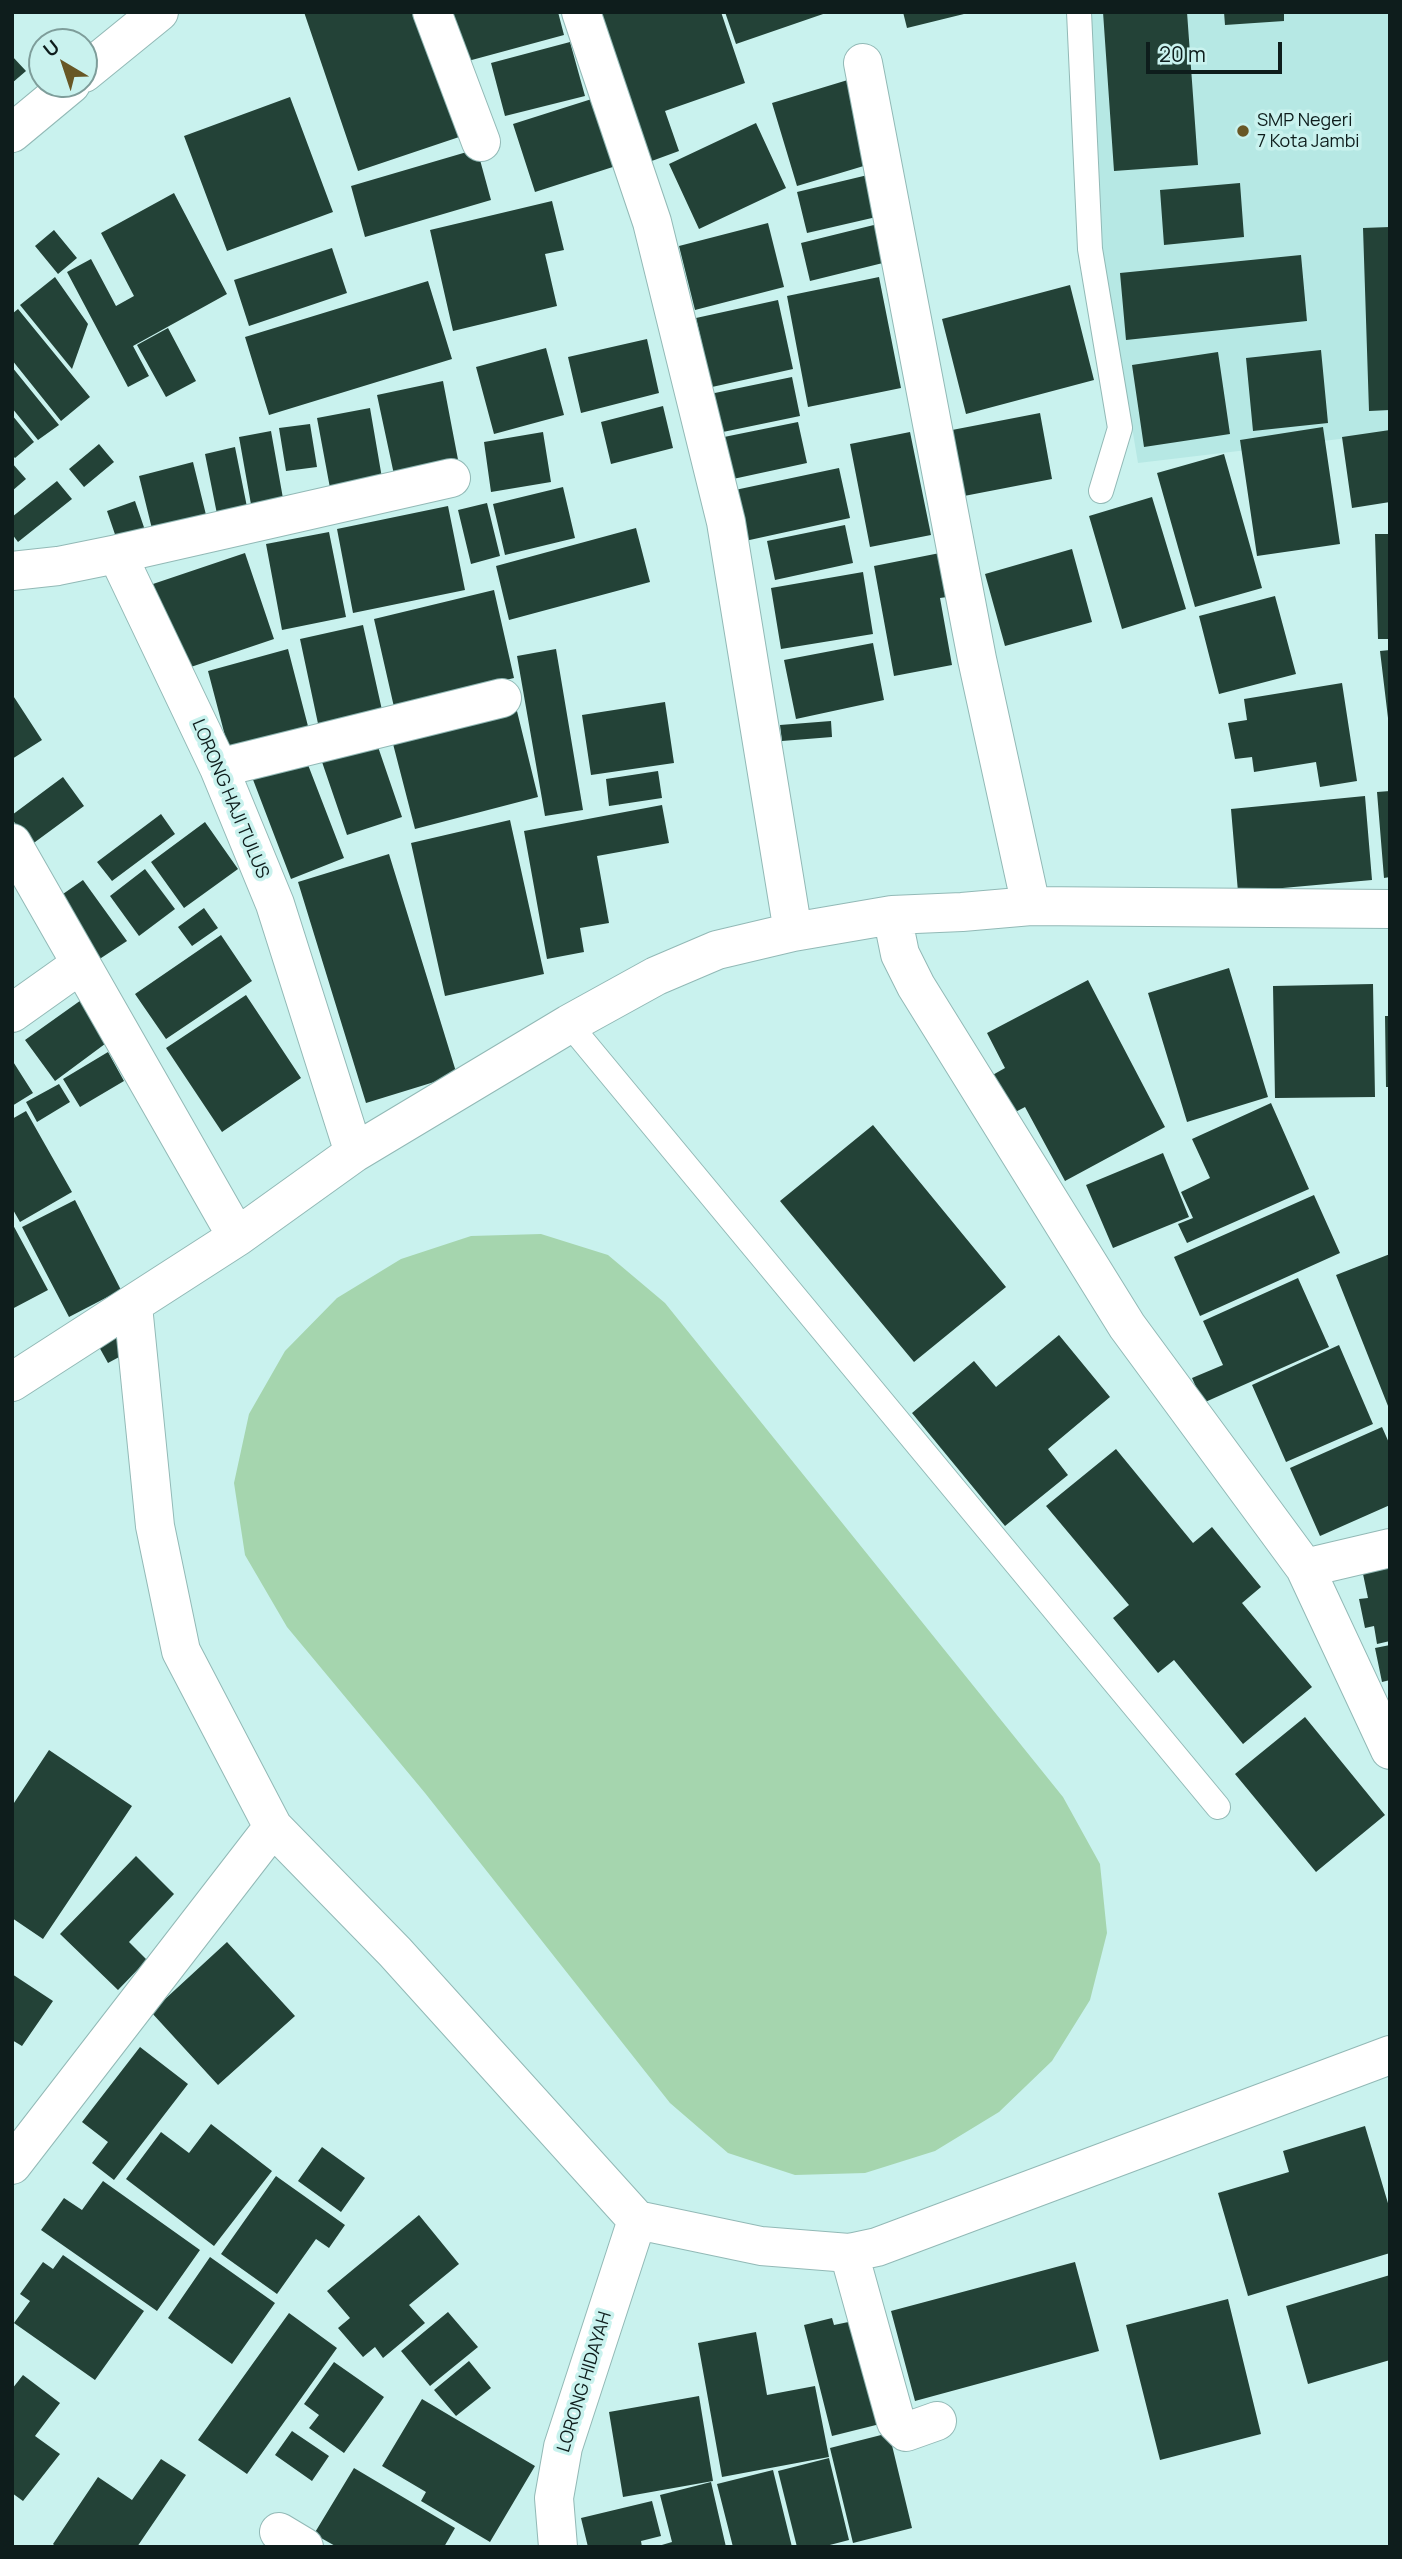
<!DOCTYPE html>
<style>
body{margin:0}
#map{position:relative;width:1402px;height:2559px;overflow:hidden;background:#c9f2ee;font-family:Manrope,sans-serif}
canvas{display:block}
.frame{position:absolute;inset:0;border:14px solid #0e1d1c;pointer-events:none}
.north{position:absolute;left:28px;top:28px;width:70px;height:70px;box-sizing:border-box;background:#c9f2ee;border:2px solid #7e9d9a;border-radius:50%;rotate:321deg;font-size:19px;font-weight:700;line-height:28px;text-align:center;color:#0e1d1c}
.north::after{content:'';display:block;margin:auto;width:24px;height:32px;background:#685725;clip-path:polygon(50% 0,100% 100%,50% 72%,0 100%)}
.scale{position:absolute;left:1146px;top:42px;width:136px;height:32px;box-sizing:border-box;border:4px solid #0e1d1c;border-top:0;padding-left:9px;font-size:21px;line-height:24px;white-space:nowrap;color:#0e1d1c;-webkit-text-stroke:5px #c9f2ee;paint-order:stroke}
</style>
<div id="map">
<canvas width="1402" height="2559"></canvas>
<div class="frame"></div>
<div class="north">U</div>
<div class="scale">20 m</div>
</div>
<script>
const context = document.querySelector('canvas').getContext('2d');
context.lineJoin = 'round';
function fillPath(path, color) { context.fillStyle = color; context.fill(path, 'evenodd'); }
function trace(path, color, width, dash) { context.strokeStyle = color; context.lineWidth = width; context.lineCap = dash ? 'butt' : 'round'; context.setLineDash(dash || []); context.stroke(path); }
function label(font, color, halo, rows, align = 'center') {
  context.font = font + ' Manrope,sans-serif'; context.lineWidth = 7; context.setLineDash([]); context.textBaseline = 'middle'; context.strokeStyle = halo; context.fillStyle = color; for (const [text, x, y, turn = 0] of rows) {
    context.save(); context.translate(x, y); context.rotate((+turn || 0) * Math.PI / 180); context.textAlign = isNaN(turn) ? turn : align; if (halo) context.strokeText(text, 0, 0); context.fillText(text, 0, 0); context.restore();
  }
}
const built = new Path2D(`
 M1091 12H1390V433L1138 463 1102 249Z`);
const green = new Path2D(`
 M541 1234 608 1255 665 1303 1063 1797 1100 1864 1107 1933 1090 2000 1052 2061 999 2112 935 2151 865 2173 795 2175 728 2153 670 2103 425 1793 287 1627 245 1555 234 1483 249 1414 285 1351 337 1298 401 1259 471 1236Z`);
const building = new Path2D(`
 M304 12H428L468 134 358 171Z
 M443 12H558L564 35 457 64Z
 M596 12H721L745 83 665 111 679 151 649 162Z
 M725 12H826V13L736 44Z
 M903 12H968V13L907 28Z
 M1103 12H1187L1198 165 1114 171Z
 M1224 12H1284V21L1225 25Z
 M570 42 585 96 505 116 491 63Z
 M12 56 26 71 12 83Z
 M851 79 877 162 797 186 772 103Z
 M290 97 333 212 227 251 184 136Z
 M598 97 619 165 535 192 513 124Z
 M756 123 786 188 699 229 669 164Z
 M477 149 491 200 365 237 351 186Z
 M876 173 885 215 807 233 797 192Z
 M1240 183 1244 237 1164 245 1160 190Z
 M174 193 227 294 133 346 149 376 128 387 67 272 91 259 116 306 134 296 101 233Z
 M552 201 564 250 545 254 557 306 453 331 430 230Z
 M886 222 895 260 810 281 801 243Z
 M768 223 784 287 695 310 679 246Z
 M1390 227V410L1369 411 1363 228Z
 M54 230 77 258 58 274 35 246Z
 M332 248 347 293 249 326 234 280Z
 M1301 255 1307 321 1126 340 1120 273Z
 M55 277 88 324 72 369 20 305Z
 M879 277 901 388 808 407 787 296Z
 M428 281 452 359 269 415 245 337Z
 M1070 285 1094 380 966 414 942 319Z
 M778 300 793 369 712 387 696 318Z
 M18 309 90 397 61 421 12 360V314Z
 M168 328 196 381 166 397 137 345Z
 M647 339 659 393 581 413 568 357Z
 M546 348 564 415 494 434 476 367Z
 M1321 350 1328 423 1253 431 1246 358Z
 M1218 352 1230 434 1144 447 1132 365Z
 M12 367 59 425 38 440 12 408Z
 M792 377 800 416 718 433 710 394Z
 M443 381 460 470 396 484 377 395Z
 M663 406 673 448 611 464 601 422Z
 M370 408 382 478 330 488 317 418Z
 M1040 413 1052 479 964 496 952 430Z
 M12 415 34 442 15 458 12 455Z
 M798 422 807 463 733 479 724 437Z
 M310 424 317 467 286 471 279 428Z
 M1323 427 1340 544 1257 556 1240 440Z
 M1390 430V502L1352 508 1342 437Z
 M271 431 284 504 252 510 239 437Z
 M543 432 551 482 491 492 484 442Z
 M910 432 931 535 870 547 850 444Z
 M99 444 114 462 84 487 69 469Z
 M235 447 248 512 218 519 205 454Z
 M1224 454 1262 588 1195 607 1157 473Z
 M193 462 208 523 154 537 139 476Z
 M12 463 26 479 12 491Z
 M839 468 850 518 745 541 735 490Z
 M57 481 72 499 18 542 12 534V517Z
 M563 487 575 538 505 555 493 504Z
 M1152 497 1186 609 1122 629 1089 516Z
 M135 501 148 539 120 549 107 511Z
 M487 503 500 556 471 564 458 510Z
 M448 506 465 590 353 613 337 529Z
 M845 525 853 563 775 580 767 541Z
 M636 528 650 582 509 620 496 566Z
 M329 532 346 617 282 630 266 544Z
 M1375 534H1390V639H1378Z
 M1072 549 1092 622 1005 646 985 574Z
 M945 552 954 596 940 598 952 665 894 676 874 566Z
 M245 553 274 639 176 672 147 586Z
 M863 572 873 634 781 649 771 588Z
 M494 590 514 678 394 707 374 619Z
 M1275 596 1296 674 1219 694 1199 616Z
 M363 625 384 719 320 733 300 639Z
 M873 643 884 700 796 719 784 660Z
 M288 649 309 730 229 751 208 671Z
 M556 649 583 810 545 816 517 656Z
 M1390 650V718H1388L1380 651Z
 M1342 683 1357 781 1320 787 1316 762 1254 772 1252 757 1235 759 1228 723 1247 720 1244 699Z
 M12 694 42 740 12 759Z
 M665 702 674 763 591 775 582 715Z
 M516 707 538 797 415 829 392 740Z
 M831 721 832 737 782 741 780 725Z
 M376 741 402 817 347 835 321 759Z
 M305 757 344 858 291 879 252 777Z
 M658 771 662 798 609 806 606 779Z
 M63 777 84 806 31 845 12 819V815Z
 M1390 791V877L1384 878 1377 792Z
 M1365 796 1372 880 1238 892 1231 809Z
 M662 805 669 843 597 856 609 923 580 928 584 952 547 959 524 831Z
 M161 814 175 834 112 881 97 862Z
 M510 820 544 974 445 996 411 843Z
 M205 822 238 869 184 908 151 862Z
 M389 854 457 1075 366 1103 298 882Z
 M145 869 175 909 139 936 110 896Z
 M83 880 127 941 95 962 53 901Z
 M204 908 218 928 192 946 178 927Z
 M221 935 252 981 166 1039 135 994Z
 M1229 968 1268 1097 1187 1122 1148 993Z
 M1088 980 1165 1127 1065 1181 1025 1107 1002 1119 982 1081 1005 1068 987 1033Z
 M1373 984 1375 1097 1275 1098 1273 986Z
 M246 995 301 1078 222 1132 166 1048Z
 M84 998 113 1038 55 1081 25 1040Z
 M1385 1016H1390V1087H1386Z
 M108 1052 124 1081 80 1107 63 1079Z
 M12 1060 33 1093 12 1106Z
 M59 1084 70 1102 37 1122 26 1102Z
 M1271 1103 1309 1189 1187 1243 1178 1224 1193 1218 1181 1192 1210 1178 1192 1139Z
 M26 1111 72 1192 20 1222 12 1208V1119Z
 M873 1125 1006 1287 914 1362 780 1201Z
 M1163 1153 1189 1217 1113 1248 1086 1185Z
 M1314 1195 1340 1253 1200 1316 1174 1257Z
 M75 1200 121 1290 69 1317 22 1227Z
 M12 1223 48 1290 12 1309Z
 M1390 1254V1411L1336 1275Z
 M1298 1278 1329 1347 1203 1403 1192 1378 1223 1365 1203 1321Z
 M122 1332 132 1350 108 1363 98 1345Z
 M1059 1335 1110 1397 1048 1449 1068 1475 1005 1526 912 1413 974 1361 996 1387Z
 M1339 1345 1373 1424 1286 1462 1252 1385Z
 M1382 1427 1390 1445V1505L1320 1536 1290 1468Z
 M1116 1449 1193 1543 1212 1527 1261 1587 1242 1603 1312 1687 1243 1744 1174 1660 1158 1673 1113 1618 1129 1605 1046 1506Z
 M1390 1568V1641L1377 1644 1374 1626 1365 1628 1359 1599 1368 1598 1363 1574Z
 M1390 1645V1680L1382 1682 1375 1648Z
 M1305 1717 1385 1815 1316 1872 1235 1774Z
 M49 1750 132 1806 43 1939 12 1918V1806Z
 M136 1856 174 1894 129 1942 147 1960 118 1990 60 1934Z
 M227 1942 295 2016 218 2085 151 2012Z
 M12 1974 53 2001 22 2046 12 2040Z
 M140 2047 188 2084 114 2180 92 2163 108 2142 82 2122Z
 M211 2124 272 2171 214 2246 126 2179 161 2132 189 2153Z
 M1365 2126 1390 2210V2253L1248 2296 1218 2193 1289 2172 1283 2151Z
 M322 2147 365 2178 341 2212 298 2181Z
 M276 2176 345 2225 329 2248 316 2239 277 2294 221 2254Z
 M103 2181 200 2250 157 2311 41 2230 64 2198 82 2210Z
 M419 2215 459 2264 409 2305 425 2323 383 2358 375 2347 363 2357 338 2328 350 2318 327 2291Z
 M63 2255 144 2311 95 2380 14 2323 30 2301 20 2294 43 2262 53 2269Z
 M210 2257 275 2303 232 2364 168 2318Z
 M1075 2262 1099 2351 915 2401 891 2311Z
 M1390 2275V2360L1308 2384 1286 2306Z
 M1228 2299 1261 2434 1160 2460 1126 2325Z
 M448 2312 478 2347 430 2386 401 2351Z
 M289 2313 337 2348 247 2474 198 2440Z
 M832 2318 834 2325 858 2320 884 2423 832 2436 804 2325Z
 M756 2332 767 2395 815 2386 829 2457 722 2477 698 2343Z
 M469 2361 491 2388 456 2416 434 2390Z
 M334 2362 384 2397 344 2453 309 2428 319 2415 304 2404Z
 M23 2375 60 2403 35 2436 60 2454 23 2501 12 2493V2389Z
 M699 2396 713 2481 623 2497 609 2412Z
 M422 2399 535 2466 490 2542 421 2501 426 2492 382 2466Z
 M292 2431 329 2456 312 2481 275 2455Z
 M889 2433 912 2528 853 2543 830 2448Z
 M829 2458 849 2540 822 2547H797L778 2471Z
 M161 2459 186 2475 137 2547H56L53 2544 98 2477 132 2500Z
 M354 2468 455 2528 444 2547H337L314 2534Z
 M773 2470 792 2547H733L717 2484Z
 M711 2482 726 2547H655L672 2542 660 2495Z
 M652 2501 661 2536 641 2541 642 2547H588L581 2518Z`);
const lane = new Path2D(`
 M1079 12 1090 249 1120 428 1101 491
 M569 1024 1218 1807`);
const street = new Path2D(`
 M432 12 481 142
 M581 12 652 222 726 522 793 932
 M863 63 977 659 1031 906
 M117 554 451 478
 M12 571 58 566 117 554 219 768 275 904 354 1153
 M219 768 502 698
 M12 843 237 1237
 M1390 909 1031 906 962 912 892 915 900 954 916 986 1127 1326 1305 1568 1390 1750
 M12 1013 81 964
 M133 1306 155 1526 181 1651 273 1827 395 1952 637 2220 761 2246 849 2253 877 2247 1390 2055
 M12 1382 237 1237 354 1153 569 1024 656 976 717 950 793 932 892 915
 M1305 1568 1390 1548
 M12 2165 273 1827
 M849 2253 896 2422 906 2432 937 2421
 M279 2532 304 2547
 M558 2547 554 2498 563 2447 637 2220`);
const secondary = new Path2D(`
 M84 73 159 12
 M12 133 71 84`);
const markers = [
 [1243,131,7,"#685725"]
];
const poiNames = [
 ["SMP Negeri",1257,121],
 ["7 Kota Jambi",1257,142]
];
const streetNames = [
 ["LORONG HAJI TULUS",230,799,67],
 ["LORONG HIDAYAH",585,2382,-73]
];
fillPath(built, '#b6e8e4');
fillPath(green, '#a5d5ae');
fillPath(building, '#234237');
trace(lane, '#92b9b6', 26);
trace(street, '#92b9b6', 40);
trace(secondary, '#92b9b6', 40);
trace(lane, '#fff', 24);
trace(street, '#fff', 38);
trace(secondary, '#fff', 38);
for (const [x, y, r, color] of markers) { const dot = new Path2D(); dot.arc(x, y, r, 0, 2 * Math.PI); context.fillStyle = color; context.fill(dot); trace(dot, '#c9f2ee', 2.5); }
label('18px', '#0e1d1c', '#c9f2ee', poiNames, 'left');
label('18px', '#0e1d1c', '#c9f2ee', streetNames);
</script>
